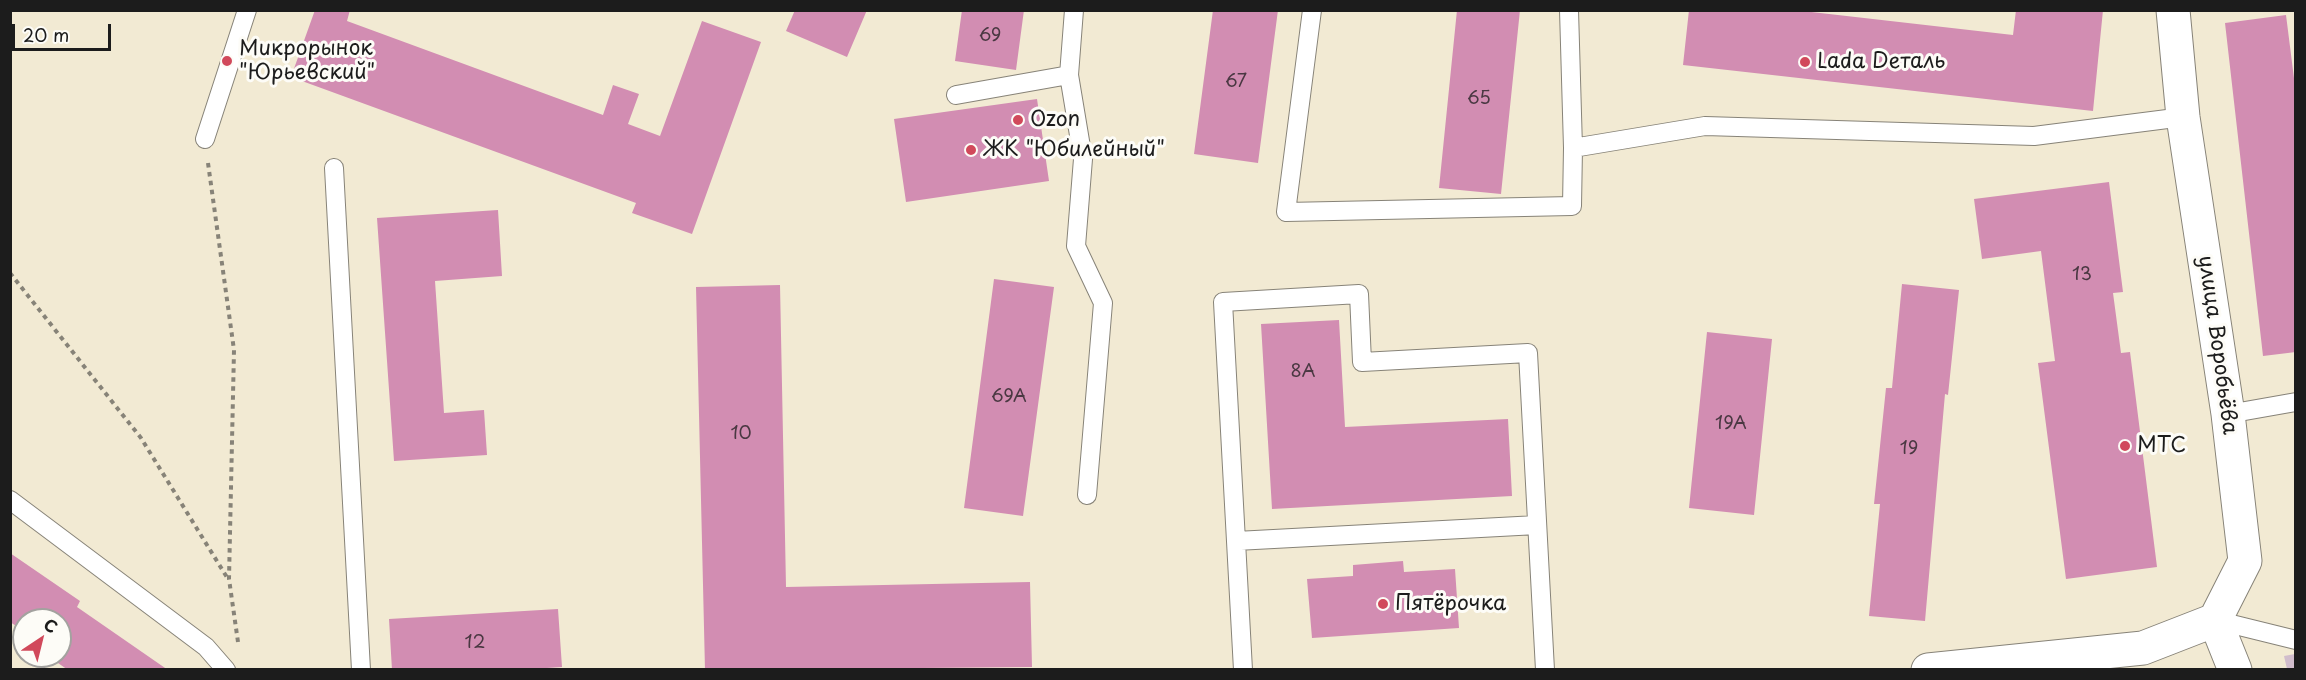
<!DOCTYPE html>
<meta charset="utf-8">
<style>
body{margin:0}
#map{position:relative;width:2306px;height:680px;overflow:hidden;background:#f2ead3;font-family:"Playpen Sans",sans-serif}
canvas{display:block}
.frame{position:absolute;inset:0;border:12px solid #1c1c1c;pointer-events:none}
.north{position:absolute;left:12px;top:608px;width:60px;height:60px;box-sizing:border-box;background:#fdfcf7;border:2px solid #a3a29f;border-radius:50%;rotate:35deg;font-size:16px;font-weight:700;line-height:24px;text-align:center;color:#1c1c1c}
.north::after{content:'';display:block;margin:auto;width:21px;height:27px;background:#d1495b;clip-path:polygon(50% 0,100% 100%,50% 72%,0 100%)}
.scale{position:absolute;left:12px;top:24px;width:99px;height:27px;box-sizing:border-box;border:3px solid #1c1c1c;border-top:0;padding-left:8px;font-size:18px;line-height:21px;white-space:nowrap;color:#1c1c1c;-webkit-text-stroke:4px #fdfcf7;paint-order:stroke}
</style>
<div id="map">
<canvas width="2306" height="680"></canvas>
<div class="frame"></div>
<div class="north">С</div>
<div class="scale">20 m</div>
</div>
<script>
const context = document.querySelector('canvas').getContext('2d');
context.lineJoin = 'round';
function fillPath(path, color) { context.fillStyle = color; context.fill(path, 'evenodd'); }
function trace(path, color, width, dash) { context.strokeStyle = color; context.lineWidth = width; context.lineCap = dash ? 'butt' : 'round'; context.setLineDash(dash || []); context.stroke(path); }
function label(font, color, halo, rows, align = 'center') {
  context.font = font + ' "Playpen Sans",sans-serif'; context.lineWidth = 6; context.setLineDash([]); context.textBaseline = 'middle'; context.strokeStyle = halo; context.fillStyle = color; for (const [text, x, y, turn = 0] of rows) {
    context.save(); context.translate(x, y); context.rotate((+turn || 0) * Math.PI / 180); context.textAlign = isNaN(turn) ? turn : align; if (halo) context.strokeText(text, 0, 0); context.fillText(text, 0, 0); context.restore();
  }
}
const industrial = new Path2D(`
 M2295 654V669H2287L2284 656Z`);
const building = new Path2D(`
 M315 10H350L347 21 603 115 613 85 639 94 628 124 660 136 702 21 761 42 692 234 632 213 636 203 291 77Z
 M795 10H867L847 57 786 31Z
 M962 10H1024L1016 70 955 61Z
 M1213 10H1278L1258 163 1194 154Z
 M1457 10H1520L1501 194 1439 188Z
 M1689 10H1794L2013 35 2016 10H2103L2093 111 1683 65Z
 M2286 15 2296 94V352L2263 356 2225 23Z
 M1037 99 1049 181 906 202 894 119Z
 M2109 182 2123 292 2113 293 2121 353 2130 352 2157 567 2066 579 2038 363 2055 361 2041 251 1982 259 1974 199Z
 M498 210 502 276 435 281 444 413 484 410 487 455 394 461 377 218Z
 M994 279 1054 287 1023 516 964 508Z
 M1902 284 1959 290 1948 395 1945 394 1925 621 1869 616 1880 504H1874L1886 388H1892Z
 M780 285 786 587 1030 582 1032 667 705 670 696 287Z
 M1339 320 1345 427 1508 419 1512 496 1272 509 1261 324Z
 M1707 332 1772 339 1754 515 1689 508Z
 M10 553 80 601 77 607 168 670H68L48 656H60V620H24V631L10 622Z
 M1403 561 1404 572 1455 569 1459 628 1312 638 1307 579 1353 576V565Z
 M558 609 562 667 517 670H392L389 619Z`);
const path = new Path2D(`
 M208 163 234 350 229 579 238 642
 M10 273 141 438 228 579`);
const service = new Path2D(`
 M1074 10 1069 75 1083 159 1076 246 1103 303 1087 495
 M1312 10 1286 212 1572 206 1573 148
 M1569 10 1573 148 1705 126 2034 136 2183 117
 M956 95 1069 75
 M205 139 247 10
 M334 168 361 670
 M2228 414 2296 402
 M10 500 206 647 226 670
 M1236 541 1537 525
 M2215 620 2296 640
 M1243 670 1223 302 1359 294 1362 362 1528 353 1545 670`);
const minor = new Path2D(`
 M2173 10 2183 117 2228 414 2245 561 2215 620 2235 670
 M1928 670 2143 648 2215 620`);
const markers = [
 [227,61,6,"#d1495b"],
 [1805,62,6,"#d1495b"],
 [1018,120,6,"#d1495b"],
 [971,150,6,"#d1495b"],
 [2125,446,6,"#d1495b"],
 [1383,604,6,"#d1495b"]
];
const numberNames = [
 ["69",990,36],
 ["67",1236,82],
 ["65",1479,99],
 ["13",2082,275],
 ["8А",1303,372],
 ["69А",1009,397],
 ["19А",1731,424],
 ["10",741,434],
 ["19",1909,449],
 ["12",475,643]
];
const poiNames = [
 ["Микрорынок",239,49],
 ["\"Юрьевский\"",239,73],
 ["Lada Dеталь",1817,62],
 ["Ozon",1030,120],
 ["ЖК \"Юбилейный\"",983,150],
 ["МТС",2137,446],
 ["Пятёрочка",1395,604]
];
const streetNames = [
 ["улица Воробьёва",2217,345,82]
];
fillPath(industrial, '#d1bdcc');
fillPath(building, '#d28db2');
trace(service, '#878378', 20);
trace(minor, '#878378', 35);
trace(path, '#878378', 4, [4.5, 4.5]);
trace(service, '#fff', 18);
trace(minor, '#fff', 33);
for (const [x, y, r, color] of markers) { const dot = new Path2D(); dot.arc(x, y, r, 0, 2 * Math.PI); context.fillStyle = color; context.fill(dot); trace(dot, '#fdfcf7', 2); }
label('18px', '#4a3842', null, numberNames);
label('21px', '#1c1c1c', '#fdfcf7', poiNames, 'left');
label('21px', '#1c1c1c', '#fdfcf7', streetNames);
</script>
